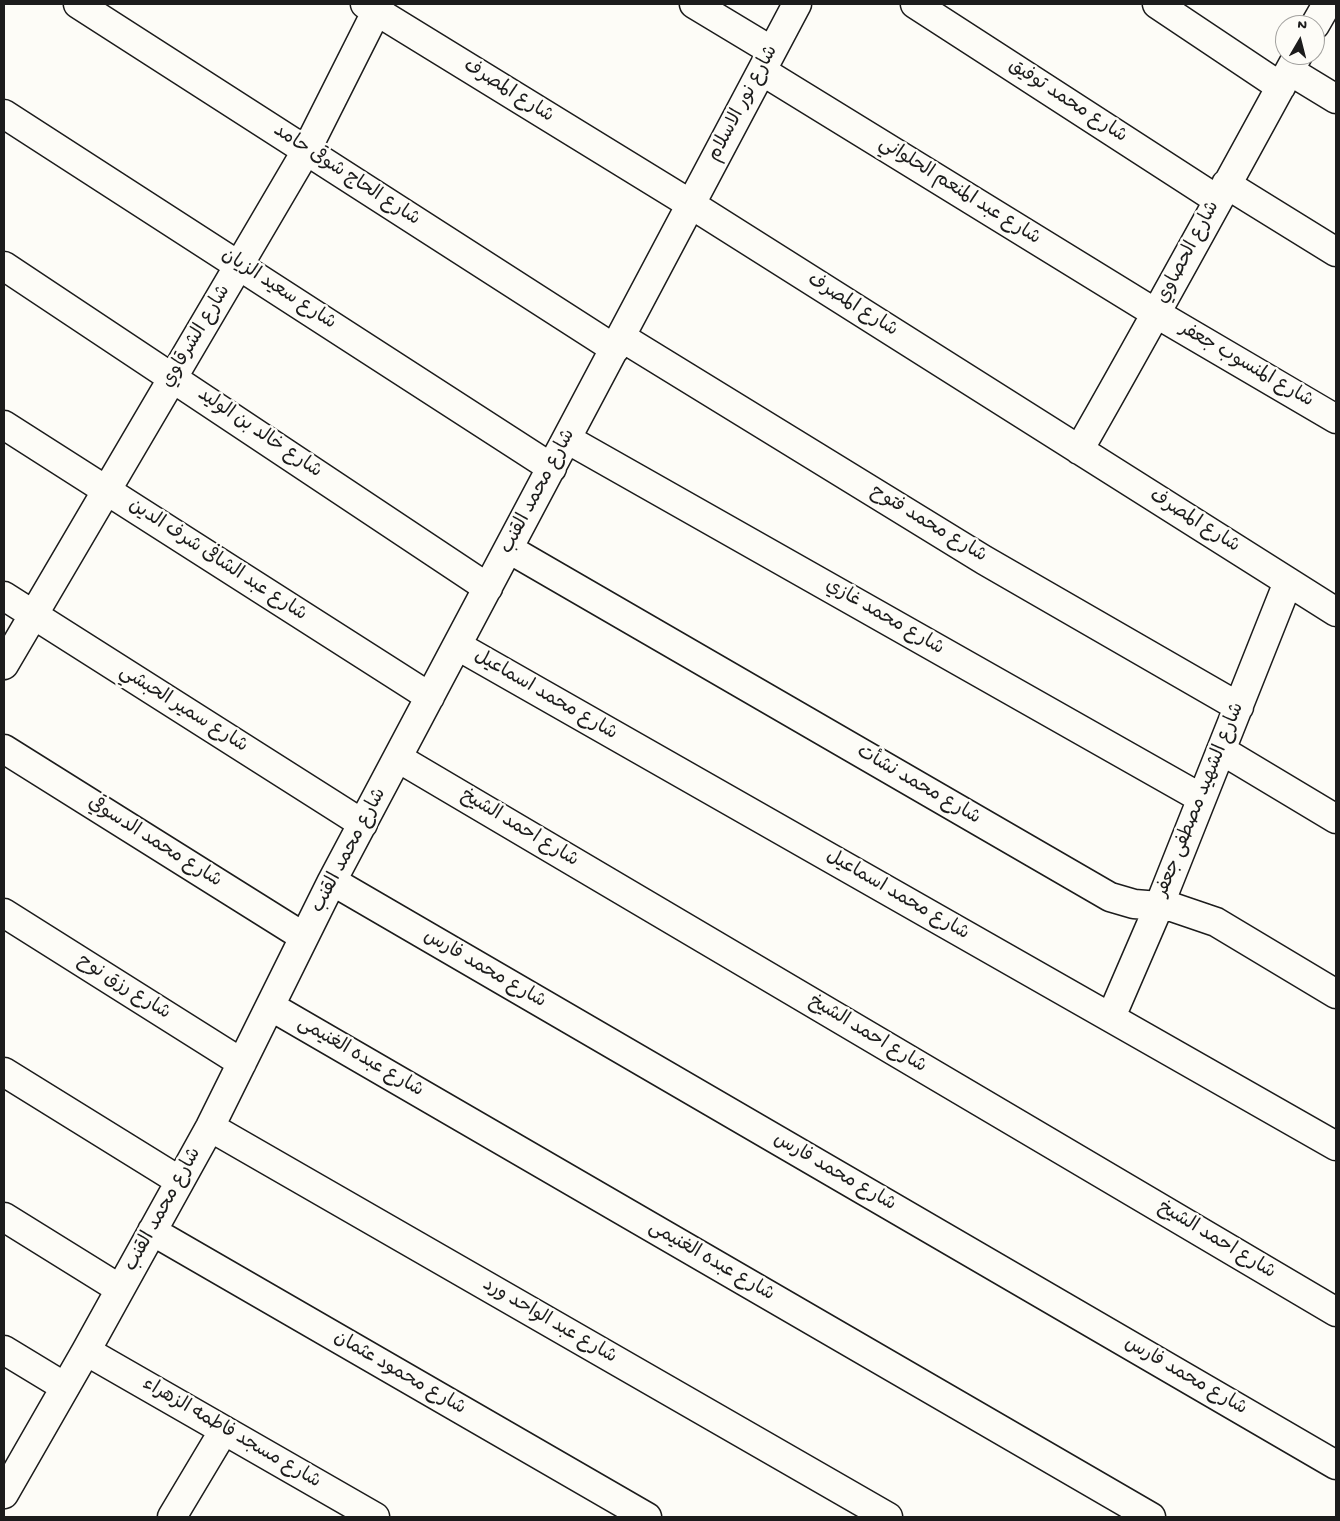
<!DOCTYPE html>
<meta charset="utf-8">
<style>
body{margin:0}
#map{position:relative;width:1340px;height:1521px;overflow:hidden;background:#fdfcf7;font-family:"Gochi Hand",sans-serif}
canvas{display:block}
.frame{position:absolute;inset:0;border:5px solid #1c1c1c;pointer-events:none}
.north{position:absolute;left:1275px;top:15px;width:50px;height:50px;box-sizing:border-box;background:#fdfcf7;border:1px solid #a3a29f;border-radius:50%;rotate:8deg;font-size:14px;font-weight:700;line-height:20px;text-align:center;color:#1c1c1c}
.north::after{content:'';display:block;margin:auto;width:18px;height:22px;background:#1c1c1c;clip-path:polygon(50% 0,100% 100%,50% 72%,0 100%)}
</style>
<div id="map">
<canvas width="1340" height="1521"></canvas>
<div class="frame"></div>
<div class="north">N</div>
</div>
<script>
const context = document.querySelector('canvas').getContext('2d');
context.lineJoin = 'round';
function trace(path, color, width, dash) { context.strokeStyle = color; context.lineWidth = width; context.lineCap = dash ? 'butt' : 'round'; context.setLineDash(dash || []); context.stroke(path); }
function label(font, color, halo, rows, align = 'center') {
  context.font = font + ' "Gochi Hand","Playpen Sans Arabic",sans-serif'; context.lineWidth = 5; context.setLineDash([]); context.textBaseline = 'middle'; context.strokeStyle = halo; context.fillStyle = color; for (const [text, x, y, turn = 0] of rows) {
    context.save(); context.translate(x, y); context.rotate((+turn || 0) * Math.PI / 180); context.textAlign = isNaN(turn) ? turn : align; if (halo) context.strokeText(text, 0, 0); context.fillText(text, 0, 0); context.restore();
  }
}
const street = new Path2D(`
 M78 4 615 349
 M365 4 692 205 1336 612
 M694 4 772 51
 M915 4 1218 200
 M1157 4 1281 87
 M1315 25 1327 4
 M762 71 1157 314 1336 419
 M1290 71 1336 99
 M4 114 552 468
 M1226 184 1336 252
 M4 266 488 588
 M621 337 984 560 1239 707
 M4 425 430 697
 M567 439 1201 798
 M1079 450C1154 319 1226 187 1298 55
 M509 549 1110 897 1134 904 1172 907 1216 922 1336 994
 M4 596 363 824
 M458 646 1336 1146
 M4 665 306 151 380 4
 M4 749 304 937
 M1221 750 1336 819
 M398 758 1336 1312
 M332 881 1336 1465
 M4 913 242 1063
 M270 1006 1151 1517
 M1111 1017 1159 906 1288 582
 M4 1072 180 1181
 M210 1127 888 1517
 M4 1217 120 1289
 M152 1231 647 1517
 M4 1350 65 1387
 M86 1351 375 1517
 M4 1494 86 1351 210 1127 332 881 797 4
 M172 1517 224 1430`);
const streetNames = [
 ["شارع المصرف",508,92,32],
 ["شارع محمد توفيق",1067,102,33],
 ["شارع نور الاسلام",744,104,-62],
 ["شارع الحاج شوقى حامد",346,176,33],
 ["شارع عبد المنعم الحلواني",959,192,32],
 ["شارع الحصاوي",1189,253,-62],
 ["شارع سعيد الزيان",278,290,33],
 ["شارع المصرف",852,306,32],
 ["شارع الشرقاوي",197,337,-59],
 ["شارع المنسوب جعفر",1246,366,30],
 ["شارع خالد بن الوليد",259,434,34],
 ["شارع محمد القنب",539,492,-62],
 ["شارع المصرف",1194,522,32],
 ["شارع محمد فتوح",928,525,31],
 ["شارع عبد الشافى شرف الدين",217,561,33],
 ["شارع محمد غازي",884,618,30],
 ["شارع محمد اسماعيل",545,696,30],
 ["شارع سمير الحبشي",183,710,32],
 ["شارع محمد نشأت",918,786,30],
 ["شارع الشهيد مصطفى جعفر",1201,800,-68],
 ["شارع احمد الشيخ",519,829,31],
 ["شارع محمد الدسوقي",154,843,32],
 ["شارع محمد القنب",350,851,-62],
 ["شارع محمد اسماعيل",897,896,30],
 ["شارع محمد فارس",484,970,30],
 ["شارع رزق نوح",123,988,32],
 ["شارع احمد الشيخ",867,1035,31],
 ["شارع عبده الغنيمى",360,1058,30],
 ["شارع محمد فارس",834,1173,30],
 ["شارع محمد القنب",164,1210,-61],
 ["شارع احمد الشيخ",1216,1241,31],
 ["شارع عبده الغنيمى",711,1262,30],
 ["شارع عبد الواحد ورد",549,1322,30],
 ["شارع محمود عثمان",399,1374,30],
 ["شارع محمد فارس",1185,1377,30],
 ["شارع مسجد فاطمه الزهراء",231,1434,30]
];
trace(street, '#1c1c1c', 31);
trace(street, '#fdfcf7', 28);
label('19px', '#1c1c1c', '#fdfcf7', streetNames);
</script>
